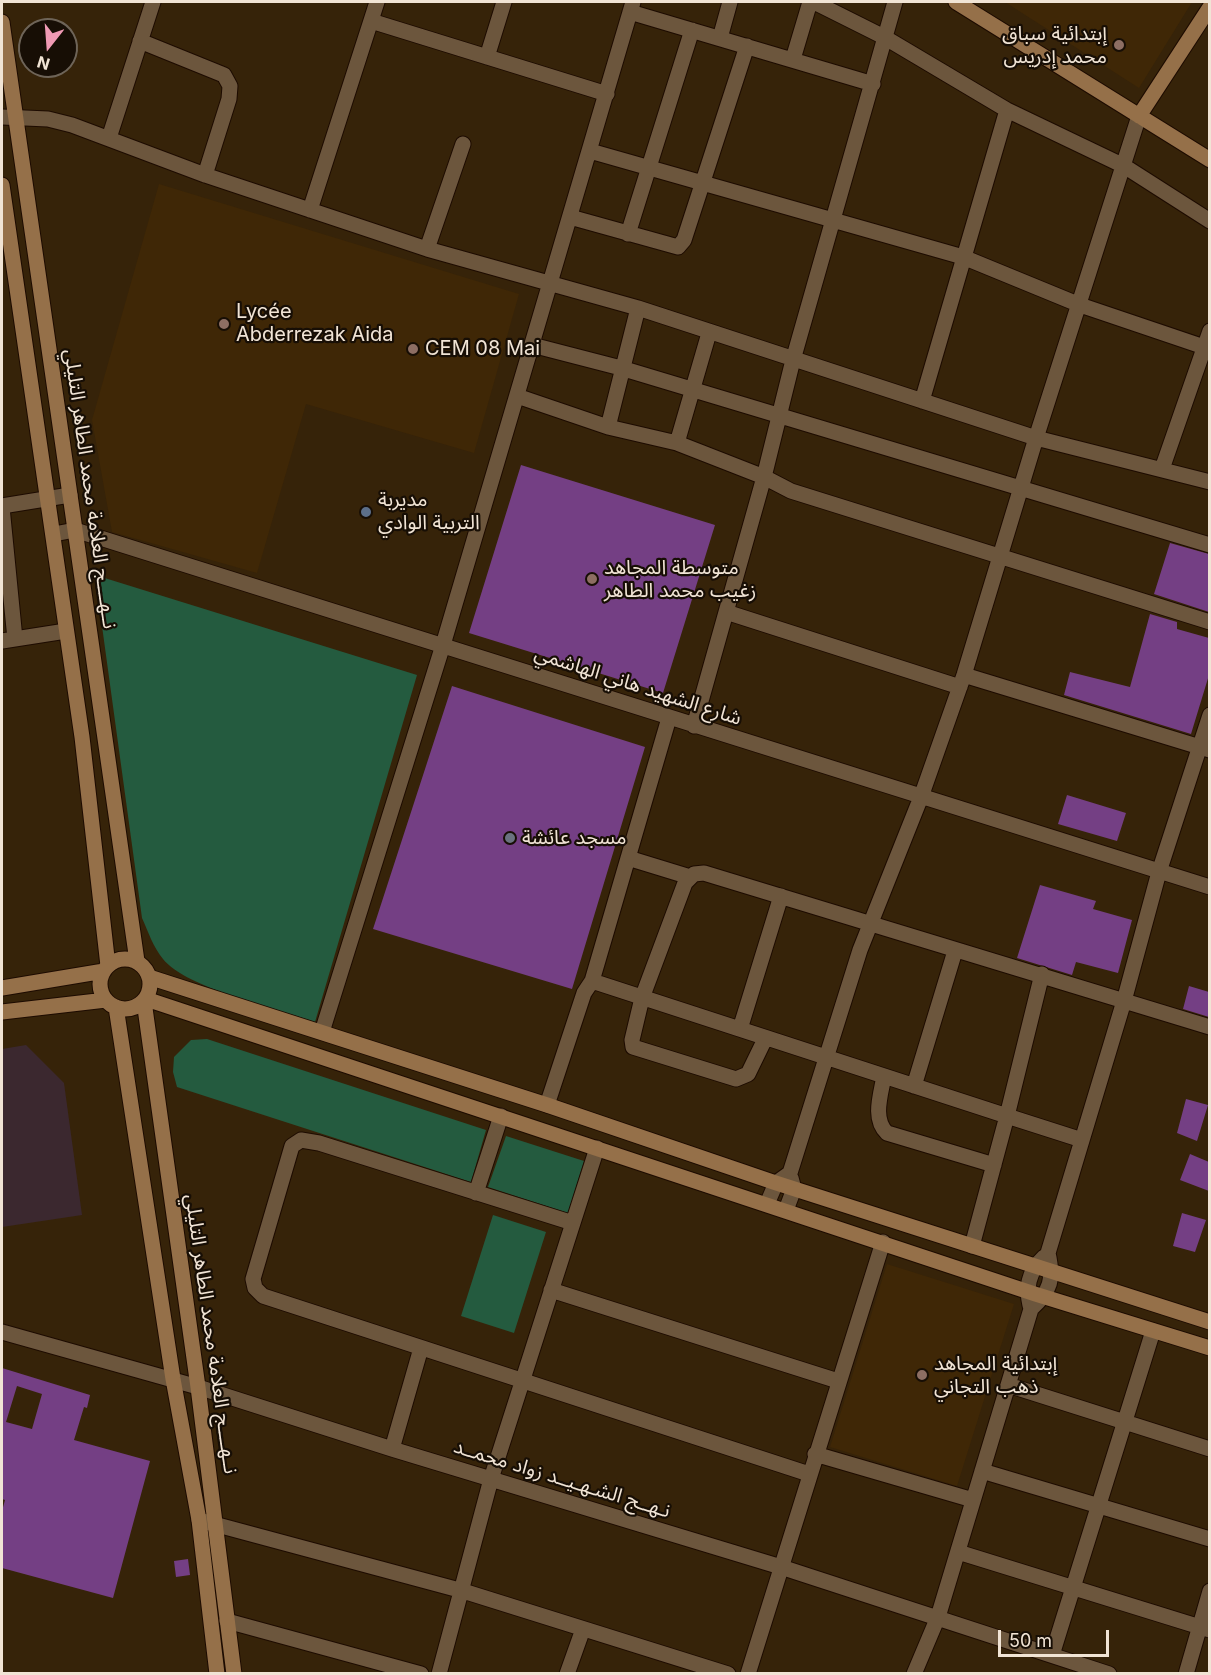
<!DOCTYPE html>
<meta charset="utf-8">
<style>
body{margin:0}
#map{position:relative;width:1211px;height:1675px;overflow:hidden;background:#362309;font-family:Inter,sans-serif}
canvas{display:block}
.frame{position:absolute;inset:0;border:3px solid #f1e4d5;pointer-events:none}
.north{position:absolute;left:18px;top:18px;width:60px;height:60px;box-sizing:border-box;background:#170e05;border:2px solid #6e6458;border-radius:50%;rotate:197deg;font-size:16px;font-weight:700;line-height:24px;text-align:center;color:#f1e4d5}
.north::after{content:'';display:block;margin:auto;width:21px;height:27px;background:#f09ab4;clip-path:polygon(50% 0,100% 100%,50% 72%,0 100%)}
.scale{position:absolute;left:998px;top:1630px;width:111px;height:27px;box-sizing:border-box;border:3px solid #f1e4d5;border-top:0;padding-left:8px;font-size:18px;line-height:21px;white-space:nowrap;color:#f1e4d5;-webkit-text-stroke:4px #170e05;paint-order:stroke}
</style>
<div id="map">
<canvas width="1211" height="1675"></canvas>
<div class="frame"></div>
<div class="north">N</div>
<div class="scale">50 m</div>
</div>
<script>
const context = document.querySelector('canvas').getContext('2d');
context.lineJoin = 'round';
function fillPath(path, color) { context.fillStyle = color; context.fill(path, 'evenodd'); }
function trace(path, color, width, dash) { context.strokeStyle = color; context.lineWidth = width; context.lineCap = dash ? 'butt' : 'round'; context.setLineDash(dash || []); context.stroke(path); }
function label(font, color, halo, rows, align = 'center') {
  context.font = font + ' Inter,"Noto Sans Arabic",sans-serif'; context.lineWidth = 4.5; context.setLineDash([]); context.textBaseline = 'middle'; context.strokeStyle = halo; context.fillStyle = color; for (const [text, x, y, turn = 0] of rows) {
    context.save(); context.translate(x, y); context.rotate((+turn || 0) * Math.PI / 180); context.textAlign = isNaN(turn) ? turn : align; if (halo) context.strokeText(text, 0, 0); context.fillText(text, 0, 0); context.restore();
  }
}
const built = new Path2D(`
 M1005 2H1192L1139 88Z
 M159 184 519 294 474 453 306 404 257 573 112 532 92 420Z
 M887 1264 1014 1304 957 1486 830 1447Z`);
const medical = new Path2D(`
 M26 1045 64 1083 82 1215 2 1227V1049Z`);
const green = new Path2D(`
 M95 575 417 675 315 1022C278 1009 186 988 163 959 153 947 148 931 142 918Z
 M207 1039 486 1130 471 1182 177 1087 173 1072 174 1057 191 1040Z
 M506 1136 584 1161 568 1213 488 1187Z
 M493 1215 546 1232 514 1333 461 1316Z`);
const building = new Path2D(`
 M521 465 715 525 663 693 469 633Z
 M1170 543 1209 554V612L1154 594Z
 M1150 614 1177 622V629L1209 638V675L1191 734 1064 695 1070 672 1130 687Z
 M452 686 645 747 572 989 373 929Z
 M1067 795 1126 813 1117 841 1058 824Z
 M1040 885 1096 901 1093 909 1132 920 1118 973 1076 962 1072 975 1017 958Z
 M1189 986 1209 992V1017L1183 1009Z
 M1186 1099 1208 1105 1197 1141 1177 1133Z
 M1190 1154 1209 1162V1191L1180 1180Z
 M1182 1213 1206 1220 1195 1252 1173 1246Z
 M2 1368 90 1395 87 1408 84 1407 74 1440 150 1461 113 1598 2 1568V1511L5 1500 2 1499ZM17 1386 42 1394 32 1429 6 1422Z
 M188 1559 190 1575 176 1577 174 1561Z`);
const street = new Path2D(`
 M814 2 884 37 1007 110 1124 166 1210 221
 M895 2 793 360 764 477 791 491 1210 622
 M630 12 873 84
 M371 21 607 94
 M720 38 730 2
 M140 41 224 75 230 86 229 99 205 175
 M487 57 504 2
 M793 59 810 2
 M2 117 48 119 72 125 205 175 427 249 638 308 1036 438 1210 482
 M109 138 153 2
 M590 151 963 257 1080 305 1210 349
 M310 210 377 2
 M570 217 678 247 684 240 747 46
 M628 234 692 30
 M427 249 463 144
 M532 345 621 368 1210 545
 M517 396 608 427 677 443 764 477 694 726
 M922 401 1007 110
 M608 427 638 308
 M677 443 709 333
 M1162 469 1210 331
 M2 506 70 495
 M2 507 15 639
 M54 534 75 530 1210 887
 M726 612 960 687
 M2 641 66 631
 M964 675 1210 750
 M628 858 690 877
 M1042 974 1007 1116 1082 1140
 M592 981 669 718
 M740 1029 781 896
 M322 1032 443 645 633 2
 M765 1039 748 1074 736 1079 633 1047 632 1040 642 998 685 883 694 874 704 873 1210 1027
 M884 1076C881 1094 872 1119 887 1133L994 1165
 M914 1086 955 951
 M547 1105 584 993 592 981 1007 1116 972 1246
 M476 1193 501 1116
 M767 1204 776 1183 790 1173 860 950 921 797 964 675 1036 438 1139 116
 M786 1210 794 1189 791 1178
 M573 1223 319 1143 301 1140 292 1146 253 1279 255 1288 263 1296 809 1474
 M551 1290 838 1381
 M1031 1309C1051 1291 1054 1279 1048 1253L1124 1001 1159 872 1210 715
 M2 1332 198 1387 392 1449 781 1567 1109 1674
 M1008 1385 1210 1449
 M392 1449 421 1348
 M815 1454 973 1500
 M982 1471 1210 1539
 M199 1520 463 1591 728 1674
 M958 1552 1210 1630
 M227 1621 421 1674
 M1052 1655 1153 1331
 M439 1674 491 1479 597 1148
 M567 1674 583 1629
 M748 1674 883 1242
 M914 1674 938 1617 1031 1309C1025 1288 1028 1272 1044 1257
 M1186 1674 1210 1591`);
const secondary = new Path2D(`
 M956 2 1210 160
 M2 22 137 961
 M1139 116 1210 7
 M2 185 82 737 108 966
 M100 984a25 25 0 1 1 50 0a25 25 0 1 1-50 0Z
 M149 977 547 1105 776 1183 1210 1322
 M2 988 104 971
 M146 999 1035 1294 1210 1348
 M144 1001 198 1387 234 1674
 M116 1007 173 1379 199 1520 217 1674
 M2 1012 106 1000`);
const markers = [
 [1119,45,6,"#8d6e63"],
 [224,324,6,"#8d6e63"],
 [413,349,6,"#8d6e63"],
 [366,512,6,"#5c6f8a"],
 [592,579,6,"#8d6e63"],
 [510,838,6,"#6b7280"],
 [922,1375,6,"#8d6e63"]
];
const poiNames = [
 ["إبتدائية سباق",1107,34,"right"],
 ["محمد إدريس",1107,57,"right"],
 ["Lycée",236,312],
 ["Abderrezak Aida",236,335],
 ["CEM 08 Mai",425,349],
 ["مديربة",378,500],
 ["التربية الوادي",378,523],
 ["متوسطة المجاهد",604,568],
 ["زغيب محمد الطاهر",604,591],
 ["مسجد عائشة",522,838],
 ["إبتدائية المجاهد",934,1364],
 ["ذهب التجاني",934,1387]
];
const streetNames = [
 ["نــهــــج العلامة محمد الطاهر التليلي",90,489,82],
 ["شارع الشهيد هاني الهاشمي",638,686,18],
 ["نــهــــج العلامة محمد الطاهر التليلي",211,1334,82],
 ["نـهــج الشـهـيــد زواد محمــد",562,1479,17]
];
fillPath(built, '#3f2706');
fillPath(medical, '#3b282f');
fillPath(green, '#245b3f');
fillPath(building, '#743f84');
trace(street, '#1d0b00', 17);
trace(secondary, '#1d0b00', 17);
trace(street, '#6c563d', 15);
trace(secondary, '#957049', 15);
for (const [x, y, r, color] of markers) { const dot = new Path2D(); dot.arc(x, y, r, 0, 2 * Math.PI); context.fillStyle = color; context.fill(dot); trace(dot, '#170e05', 2); }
label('20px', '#f1e4d5', '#170e05', poiNames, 'left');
label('20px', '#f1e4d5', '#170e05', streetNames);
</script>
